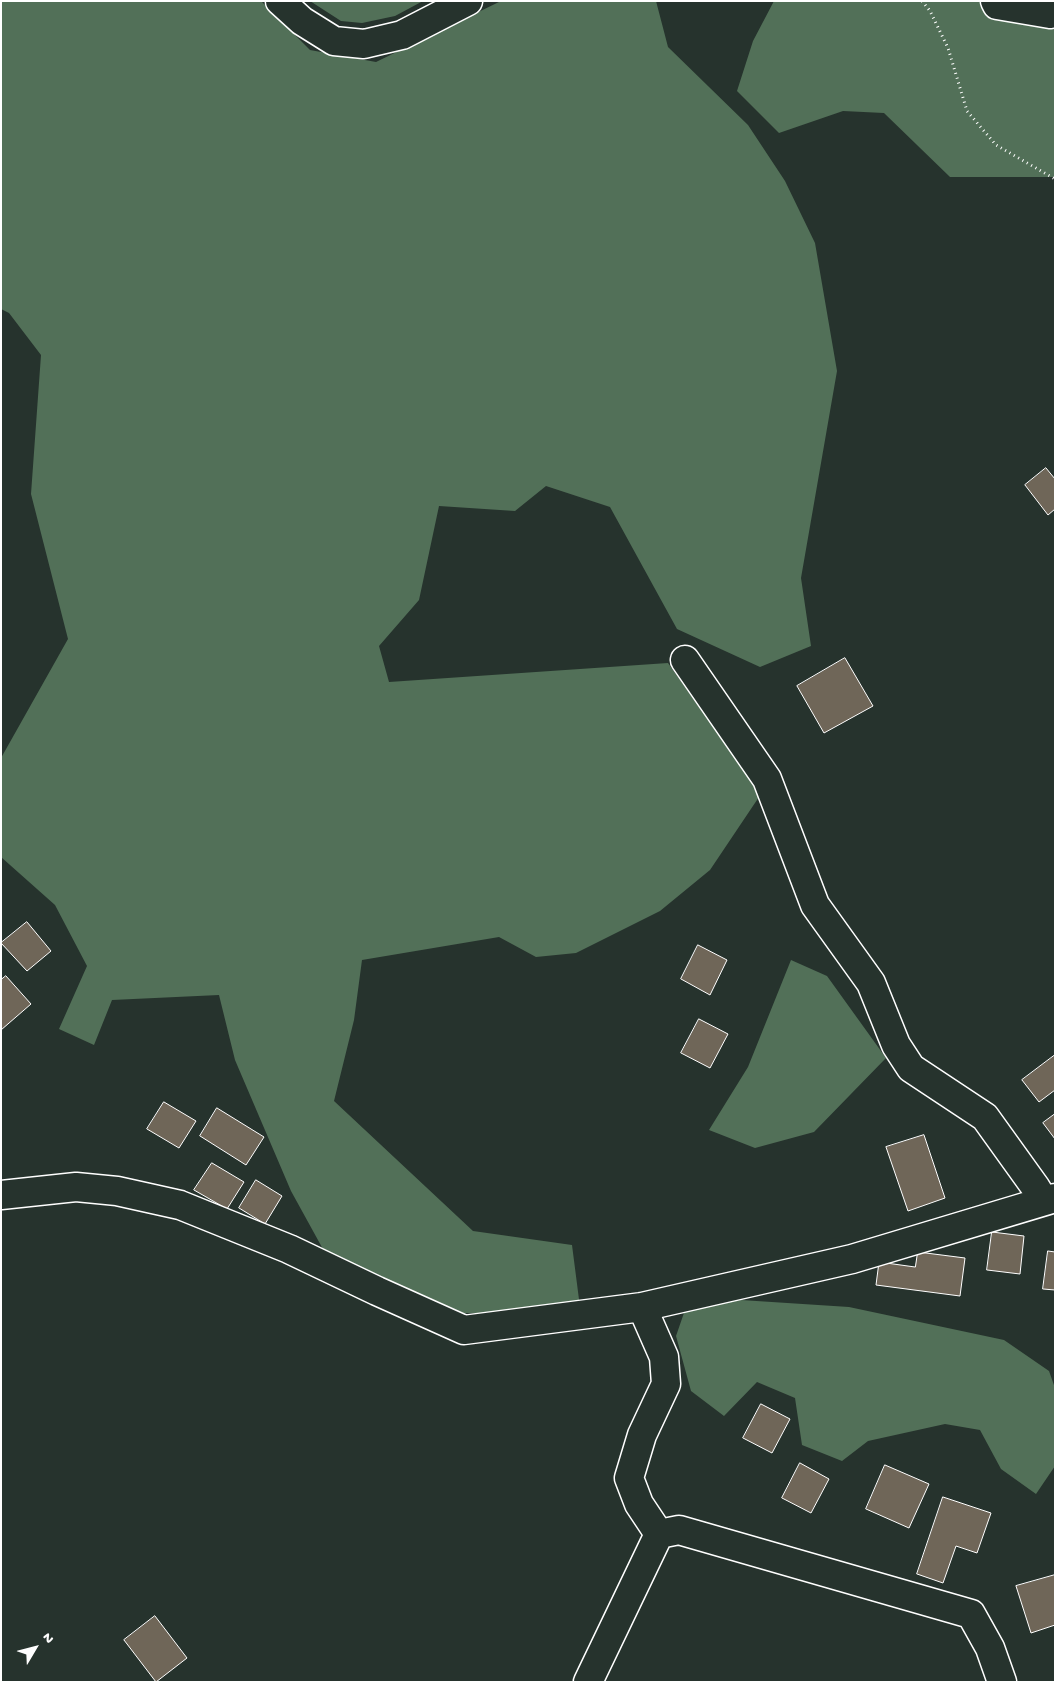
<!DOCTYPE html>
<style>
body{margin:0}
#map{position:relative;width:1056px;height:1683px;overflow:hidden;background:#26332d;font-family:"Gochi Hand",sans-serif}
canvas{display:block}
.frame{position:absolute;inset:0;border:2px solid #fff;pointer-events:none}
.north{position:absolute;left:10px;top:1623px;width:50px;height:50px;-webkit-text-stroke:4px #26332d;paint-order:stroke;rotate:53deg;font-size:14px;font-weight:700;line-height:20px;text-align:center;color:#fff}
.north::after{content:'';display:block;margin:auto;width:18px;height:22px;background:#fff;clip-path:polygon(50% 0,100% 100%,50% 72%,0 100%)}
</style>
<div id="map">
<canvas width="1056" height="1683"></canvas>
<div class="frame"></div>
<div class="north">N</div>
</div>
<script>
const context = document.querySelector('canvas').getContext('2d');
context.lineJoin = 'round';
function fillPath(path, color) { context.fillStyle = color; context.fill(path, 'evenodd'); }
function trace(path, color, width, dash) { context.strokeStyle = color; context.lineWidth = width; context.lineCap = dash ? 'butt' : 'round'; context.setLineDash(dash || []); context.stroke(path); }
const green = new Path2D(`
 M1 1H261L310 50 376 62 501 1H656L668 47 748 125 785 181 815 243 837 371 801 578 811 646 760 667 677 629 610 507 546 486 515 511 439 506 419 600 379 646 389 682 668 663 761 794 710 870 660 911 576 953 536 957 499 937 362 960 354 1020 334 1101 473 1231 572 1245 581 1315 463 1313 324 1251 291 1191 235 1060 219 995 112 1000 94 1045 59 1029 87 966 55 905 1 857V758L68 639 31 494 41 355 9 313 1 309Z
 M310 1H423L395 16 362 23 341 21Z
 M774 1H982L1055 23V177H950L884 113 843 111 779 133 737 91 753 41Z
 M791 960 827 976 886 1058 814 1132 755 1148 709 1130 748 1067Z
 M741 1300 849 1307 1004 1340 1049 1371 1055 1388V1466L1036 1494 1001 1469 980 1430 945 1424 868 1441 842 1461 802 1445 795 1398 757 1382 724 1416 691 1391 676 1336 685 1310Z`);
const building = new Path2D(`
 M1046 468 1055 479V509L1048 515 1025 485Z
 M845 658 873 706 824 733 797 686Z
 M27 922 51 951 27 971 1 943Z
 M698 945 727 960 710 995 681 979Z
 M6 976 31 1004 1 1030V980Z
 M699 1019 728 1034 710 1068 681 1053Z
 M1055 1055V1090L1039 1102 1022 1080Z
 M164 1102 196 1121 179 1148 147 1129Z
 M217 1108 264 1137 246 1165 200 1136Z
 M1055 1114V1139L1043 1123Z
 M924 1135 945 1198 908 1211 886 1147Z
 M212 1163 244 1182 227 1209 194 1190Z
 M256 1180 282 1196 265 1224 239 1208Z
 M992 1232 1024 1236 1020 1274 987 1270Z
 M1048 1251 1055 1252V1290L1043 1289Z
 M918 1252 965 1258 960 1296 876 1285 879 1262 915 1267Z
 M761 1404 790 1419 772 1453 743 1438Z
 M800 1463 829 1479 811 1513 782 1498Z
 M885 1465 929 1484 909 1528 866 1509Z
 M943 1497 991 1513 977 1553 956 1546 943 1583 917 1574Z
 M1055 1575V1625L1031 1633 1016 1586Z
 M155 1616 187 1658 156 1682 124 1640Z`);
const path = new Path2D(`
 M922 1 930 11 948 48 967 111 996 145 1055 179`);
const minor = new Path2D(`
 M280 1 302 21 334 41 364 44 402 35 468 1
 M995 1 997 5 1050 14 1055 13
 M685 660 767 779 815 905 871 983 896 1045 911 1068 985 1117 1036 1188 1044 1201
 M1 1195 76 1187 117 1191 180 1205 289 1249 377 1291 464 1330 642 1307 852 1259 1055 1198
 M642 1307 664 1357 666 1384 642 1435 629 1478 639 1504 659 1534
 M588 1682 659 1534 679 1530 971 1614 990 1648 1002 1682`);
fillPath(green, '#527058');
fillPath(building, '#6f6658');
trace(building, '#fff', 1);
trace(minor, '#fff', 31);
trace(path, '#fff', 3, [1, 4]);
trace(minor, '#26332d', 28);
</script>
